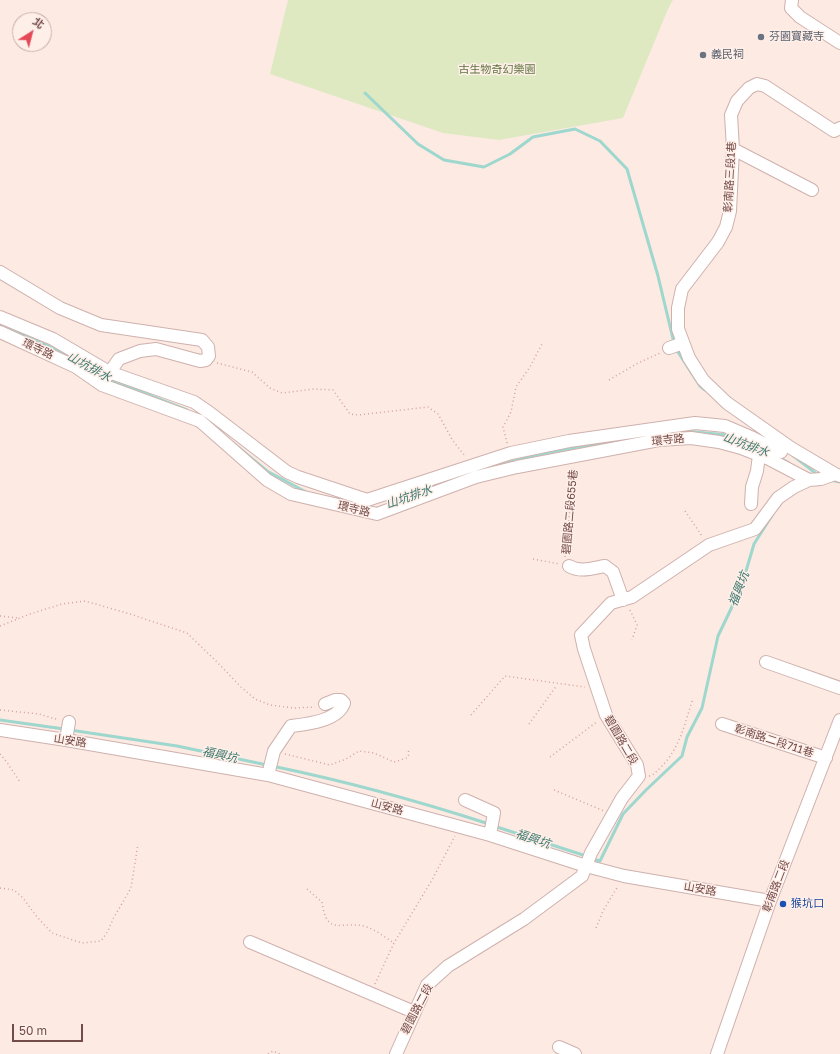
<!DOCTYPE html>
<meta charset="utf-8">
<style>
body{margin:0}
#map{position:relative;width:840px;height:1054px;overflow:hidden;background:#fceae3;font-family:"Golos Text","Noto Sans TC",sans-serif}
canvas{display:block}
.north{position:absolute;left:12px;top:12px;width:40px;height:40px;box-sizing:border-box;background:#ffefe9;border:1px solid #c7ada9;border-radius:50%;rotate:36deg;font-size:11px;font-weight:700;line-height:16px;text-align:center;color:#734b49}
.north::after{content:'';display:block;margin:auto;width:14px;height:18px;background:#e54958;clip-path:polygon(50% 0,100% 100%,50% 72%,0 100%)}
.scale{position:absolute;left:12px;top:1024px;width:71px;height:18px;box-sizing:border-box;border:2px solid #734b49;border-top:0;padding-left:5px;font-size:12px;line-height:14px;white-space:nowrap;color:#734b49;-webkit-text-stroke:3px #ffefe9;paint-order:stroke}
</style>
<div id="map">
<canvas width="840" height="1054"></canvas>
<div class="north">北</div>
<div class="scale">50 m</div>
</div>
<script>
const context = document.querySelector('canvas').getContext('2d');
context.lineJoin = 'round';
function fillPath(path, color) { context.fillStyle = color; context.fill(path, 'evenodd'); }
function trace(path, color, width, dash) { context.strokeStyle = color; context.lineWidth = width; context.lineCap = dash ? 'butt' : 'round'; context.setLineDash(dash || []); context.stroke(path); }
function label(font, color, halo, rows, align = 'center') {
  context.font = font + ' "Golos Text","Noto Sans TC",sans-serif'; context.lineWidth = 3; context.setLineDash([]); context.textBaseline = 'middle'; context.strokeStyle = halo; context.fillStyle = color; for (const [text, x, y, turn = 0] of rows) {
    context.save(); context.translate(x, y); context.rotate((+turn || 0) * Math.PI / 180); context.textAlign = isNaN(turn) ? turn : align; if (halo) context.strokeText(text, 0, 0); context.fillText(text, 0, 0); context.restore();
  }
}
const green = new Path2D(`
 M288 0H673L668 9 623 118 499 140 443 133 270 74Z`);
const stream = new Path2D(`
 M365 93 418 144 444 160 484 167 510 154 533 137 575 129 600 141 627 169 658 276 674 343
 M0 324 73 357
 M676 349 700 386 705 390
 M86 365 103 377
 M108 379 187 410
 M661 434 685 431 727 435 759 448
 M233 443 267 471 306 492
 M791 454 818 475
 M777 456 789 463
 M495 467C542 450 595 445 644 437
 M830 480 840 482
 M0 720 64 729
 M70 730 177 746 267 765
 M272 766C345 781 418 801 489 824
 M494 826 586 856
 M593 859 600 861 623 814 646 790 682 756 687 737 702 708 718 636 741 588 754 544 771 517`);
const path = new Path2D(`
 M217 363 252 372 270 388 282 393 314 389 333 390 350 414 358 415 428 407 438 414 453 441 465 456
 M609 380 638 363 660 353
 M507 443 503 427 511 412 516 387 530 367 543 342
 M685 511 702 536
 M565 557 574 467
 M533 559 560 564
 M630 610 637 625 632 640
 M0 616 18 618
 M0 626 30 614 62 604 85 601 130 614 187 633 217 662 241 687 255 699 270 705 294 708 315 707
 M0 710 39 714 59 720
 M471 715 505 676 585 687
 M529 724 557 685
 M0 754 6 761 20 782
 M285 754 330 765 346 759 359 751 374 753 394 762 407 758 409 754 408 748
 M550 757 598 721
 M649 776C654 775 657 771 661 767 680 748 685 723 693 698
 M554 790 604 811
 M0 888 14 890 23 898 37 917 52 933 82 943 101 941 108 931 113 919 131 888 138 844
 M307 889 322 902C327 939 343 919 367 927 376 930 386 938 394 943
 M596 928 603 911 618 886
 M375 984 394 943 432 880 455 836
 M268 1054 273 1051 280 1054`);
const minor = new Path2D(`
 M792 0 791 8 800 17 840 43
 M840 128 834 131 765 86 757 84 749 88 737 101 731 115 733 149 730 211 726 227 718 242 682 289 678 308V329L689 358 703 380 727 403 791 448 835 474 840 476
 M733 149 812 190
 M0 272 60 308 101 325 202 340 208 347 209 356 206 360 200 361 156 349 140 351 119 359 105 379
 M0 317 53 339 109 372 194 402 210 413 287 472 298 477 367 500 511 453 569 441 695 423 725 426 753 438 781 452
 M0 332 76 367 102 385 200 421 267 480 291 494 377 514 476 477 517 467 659 440 691 438 719 442 741 448 769 459 809 480
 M669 348 683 343
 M751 504 752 487 757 471 759 455
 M569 566C581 573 593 568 605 566L613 572 623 600
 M766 662 840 688
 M722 724 826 758
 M0 730 66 740 268 775 490 835 586 866 624 876 770 901
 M66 740 69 722
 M268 775 274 751 291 726C307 724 338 721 344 703L341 700H335L325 704
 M465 800 494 813 490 835
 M250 942 414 1012
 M559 1047 575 1054
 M396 1054 427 985 448 966 524 919 582 876 591 853 622 798 639 776 637 765 606 715 584 649 581 635 611 603 632 597 709 545 755 529 778 498 794 487 809 480 821 479 835 474
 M717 1054 770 901 840 720`);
const markers = [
 [761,37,4,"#6b7280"],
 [703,55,4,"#6b7280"],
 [783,904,4,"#1a4fb4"]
];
const worshipNames = [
 ["芬園寶藏寺",769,37],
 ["義民祠",711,55]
];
const parkNames = [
 ["古生物奇幻樂園",497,70]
];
const streetNames = [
 ["彰南路三段1巷",730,177,-87],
 ["環寺路",38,349,25],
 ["環寺路",668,440,-6],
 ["環寺路",354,509,13],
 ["碧園路二段655巷",570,512,-85],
 ["碧園路二段",621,740,60],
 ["山安路",70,741,9],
 ["彰南路二段711巷",774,741,18],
 ["山安路",387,807,15],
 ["彰南路二段",776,886,-69],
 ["山安路",700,889,10],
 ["碧園路二段",417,1009,-62]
];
const transitNames = [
 ["猴坑口",791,904]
];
const waterNames = [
 ["山坑排水",89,367,29],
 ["山坑排水",746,445,21],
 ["山坑排水",409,497,-19],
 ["福興坑",739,589,-69],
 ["福興坑",220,755,12],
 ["福興坑",533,839,18]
];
fillPath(green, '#dee9c2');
trace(stream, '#9ed7cd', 3);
trace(minor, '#cfb1ad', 14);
trace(path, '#d6a29e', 1.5, [1, 3]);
trace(minor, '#fff', 12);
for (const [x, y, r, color] of markers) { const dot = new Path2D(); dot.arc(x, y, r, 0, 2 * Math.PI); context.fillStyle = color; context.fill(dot); trace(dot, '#ffefe9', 1.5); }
label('11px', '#5b616d', '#ffefe9', worshipNames, 'left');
label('11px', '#5f743f', '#ffefe9', parkNames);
label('11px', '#734b49', '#ffefe9', streetNames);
label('11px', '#164399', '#ffefe9', transitNames, 'left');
label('italic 12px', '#3d7970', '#ffefe9', waterNames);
</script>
